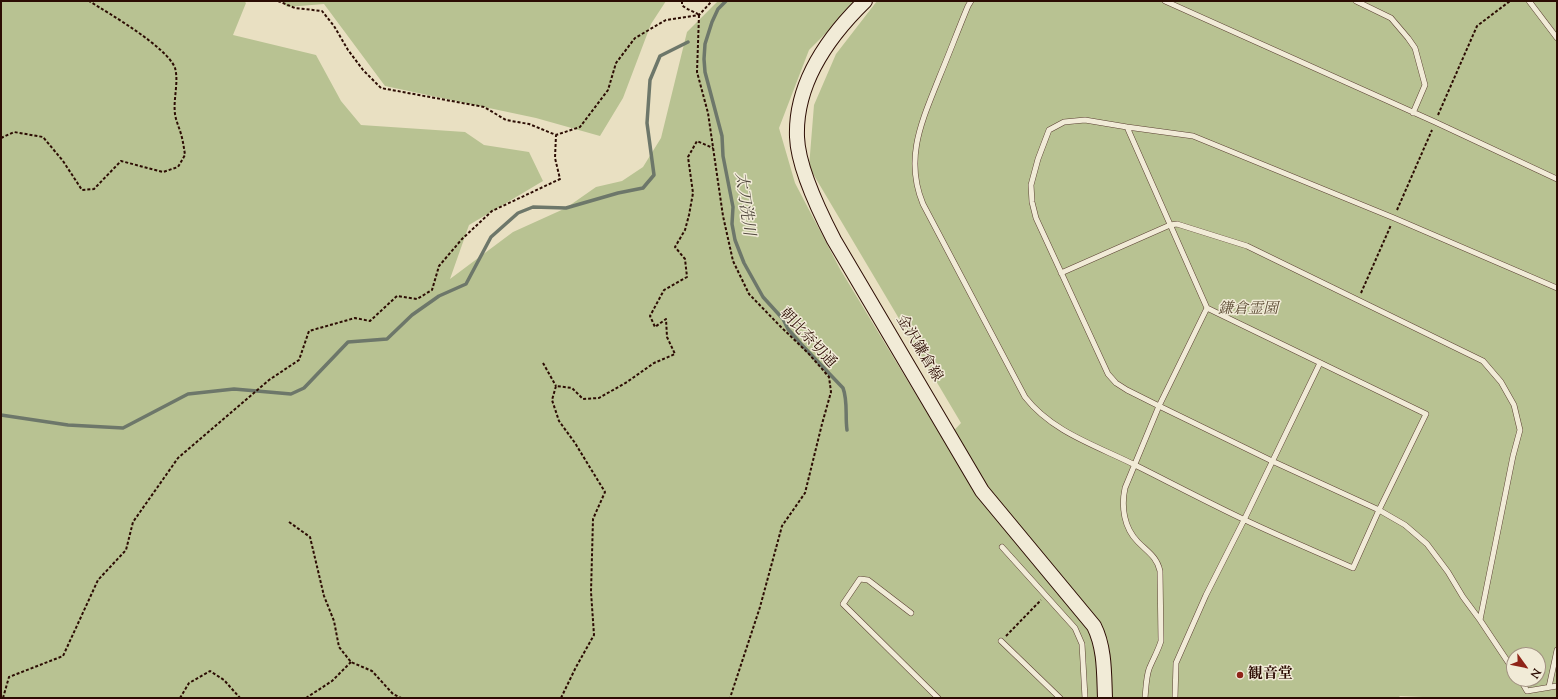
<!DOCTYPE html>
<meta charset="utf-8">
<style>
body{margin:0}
#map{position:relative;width:1558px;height:699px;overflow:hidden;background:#e9e0c2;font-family:"Sorts Mill Goudy",serif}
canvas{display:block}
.frame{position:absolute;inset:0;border:2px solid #2c0c03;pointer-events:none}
.north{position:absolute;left:1506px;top:647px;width:40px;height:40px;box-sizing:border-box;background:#f1ebd7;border:1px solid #a29282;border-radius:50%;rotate:123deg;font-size:11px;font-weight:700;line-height:16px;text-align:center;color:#2c0c03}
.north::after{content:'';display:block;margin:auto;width:14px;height:18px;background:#8f2418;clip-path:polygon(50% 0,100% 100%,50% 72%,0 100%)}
</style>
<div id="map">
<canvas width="1558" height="699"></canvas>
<div class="frame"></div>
<div class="north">N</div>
</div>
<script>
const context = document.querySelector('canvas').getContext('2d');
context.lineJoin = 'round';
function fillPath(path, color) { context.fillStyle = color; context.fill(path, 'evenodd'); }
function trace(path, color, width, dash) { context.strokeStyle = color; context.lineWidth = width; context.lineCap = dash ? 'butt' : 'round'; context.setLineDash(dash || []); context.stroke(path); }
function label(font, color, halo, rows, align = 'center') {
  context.font = font + ' "Sorts Mill Goudy","Noto Serif JP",serif'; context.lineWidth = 3; context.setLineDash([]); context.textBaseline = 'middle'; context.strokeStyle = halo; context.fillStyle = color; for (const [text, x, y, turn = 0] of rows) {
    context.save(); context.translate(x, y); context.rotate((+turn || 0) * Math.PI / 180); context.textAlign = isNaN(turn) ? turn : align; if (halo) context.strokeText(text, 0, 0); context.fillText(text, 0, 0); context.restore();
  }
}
const green = new Path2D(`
 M1 1H244L246 3 233 35 316 55 341 101 361 125 465 132 484 145 529 152 543 181 469 225 450 279 513 232 566 208 596 187 622 181 643 167 661 138 687 32 718 1H858L809 50 779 128 795 183 840 269 944 441 961 423 809 167 814 105 836 54 877 1H1557V698H1445L1400 696 1398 698H1ZM1514 655H1538V679H1514Z
 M282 1H666L651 24 623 98 600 136 536 118 385 86 324 4 287 7Z`);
const stream = new Path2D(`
 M726 1 718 9 712 22 705 44 704 59 705 72 722 136 723 156 733 207 732 224 735 240 744 263 763 297 783 319 788 329 801 344 843 388C848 401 845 416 847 430
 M1 415 68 425 123 428 188 394 234 389 291 394 304 388 348 342 387 339 412 315 439 296 466 284 491 237 518 213 533 207 566 208 618 193 643 188 654 175 647 123 650 80 660 56 688 42`);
const path = new Path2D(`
 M278 1 295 8 322 11 334 26 348 50 363 70 381 88 484 107 506 120 529 124 556 135 580 127 608 90 616 63 635 38 666 20 699 15 712 1
 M682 1V5C687 10 694 11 699 15
 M699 15 697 72 708 113 723 216 733 261 749 294 780 326 808 353 829 377 831 392 822 424 805 493 782 526 760 607 730 698
 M1438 115 1477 26 1510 1
 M1 138 14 132 43 137 63 161 82 190 94 189 121 161 163 172 178 167 185 155C184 148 183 141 181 134 179 127 176 121 175 114 173 99 179 82 175 68 167 47 110 14 89 1
 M1397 210 1432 130
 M1361 293 1391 225
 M543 363 556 386
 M289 522 310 537 324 596 334 621 339 647 351 662 372 671 393 694 401 698
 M1006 636 1041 600
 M3 698 9 677 63 656 98 580 126 550 133 522 178 458 269 380 299 360 309 331 355 318 370 321 397 296 417 299 432 290 439 266 462 239 492 211 560 179 555 158 556 135
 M180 698 189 683 210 671 224 680 240 698
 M306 698 332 681 351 662
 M561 698 576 667 594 635 591 592 593 519 605 492 575 443 559 421 552 400 556 386 572 388 583 399 599 398 627 382 654 363 675 354 667 337 666 319 655 327 650 316 664 290 687 277 685 259 675 247 685 230 689 215 693 193 688 157 697 141 713 148`);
const service = new Path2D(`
 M971 1 968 6C958 30 949 54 939 78 922 121 904 158 923 204L1025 397C1053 433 1098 446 1137 466 1173 484 1209 503 1245 520 1281 537 1317 552 1353 568L1379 510 1426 414 1207 308
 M1165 1 1435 122 1557 179
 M1356 1 1391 18 1408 38 1415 48 1425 85 1413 113
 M1529 1 1557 38
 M1127 127 1207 308 1159 406 1125 488C1121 507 1124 528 1138 542 1148 552 1157 557 1160 571L1161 641C1158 651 1153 659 1149 669 1146 678 1146 688 1145 698
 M1061 273 1170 225 1177 224 1247 246 1483 361 1501 382 1514 405 1520 430 1513 456 1480 620
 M1002 547 1075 628 1082 644 1085 698
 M911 613 868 580 860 579 843 604 938 698
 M1001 641 1060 698
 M1514 671 1480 620 1463 597 1448 572 1427 544 1405 525 1379 510 1272 461 1159 406 1127 390 1116 383 1108 374 1036 218 1032 202 1031 185 1038 159 1049 130 1064 122 1085 120 1127 127 1193 136 1394 218 1557 288
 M1520 679 1527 691 1557 686
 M1549 687 1557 650
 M1175 698 1176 663 1206 595 1244 520 1320 363`);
const secondary = new Path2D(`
 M865 1C828 37 795 83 797 137 798 167 820 213 834 240L982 491 1094 626C1105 648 1104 674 1105 698`);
const markers = [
 [1240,675,4,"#8f2418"]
];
const parkNames = [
 ["鎌倉霊園",1248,310]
];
const streetNames = [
 ["朝比奈切通",807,339,47],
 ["金沢鎌倉線",918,349,59]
];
const poiNames = [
 ["観音堂",1248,675]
];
const waterNames = [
 ["太刀洗川",743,204,82]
];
fillPath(green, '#b8c292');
trace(stream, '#6d776a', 3.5);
trace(service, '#5b4133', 6);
trace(secondary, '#2c0c03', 16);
trace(path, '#2c0c03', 2, [3, 2]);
trace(service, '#f1ebd7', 5);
trace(secondary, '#f1ebd7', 14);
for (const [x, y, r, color] of markers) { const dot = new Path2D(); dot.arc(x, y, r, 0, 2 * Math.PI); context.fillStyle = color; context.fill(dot); trace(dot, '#f1ebd7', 1.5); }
label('italic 15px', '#5d4c35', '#f1ebd7', parkNames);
label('15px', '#2c0c03', '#f1ebd7', streetNames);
label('bold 15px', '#2c0c03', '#f1ebd7', poiNames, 'left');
label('italic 16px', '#524a3f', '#f1ebd7', waterNames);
</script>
